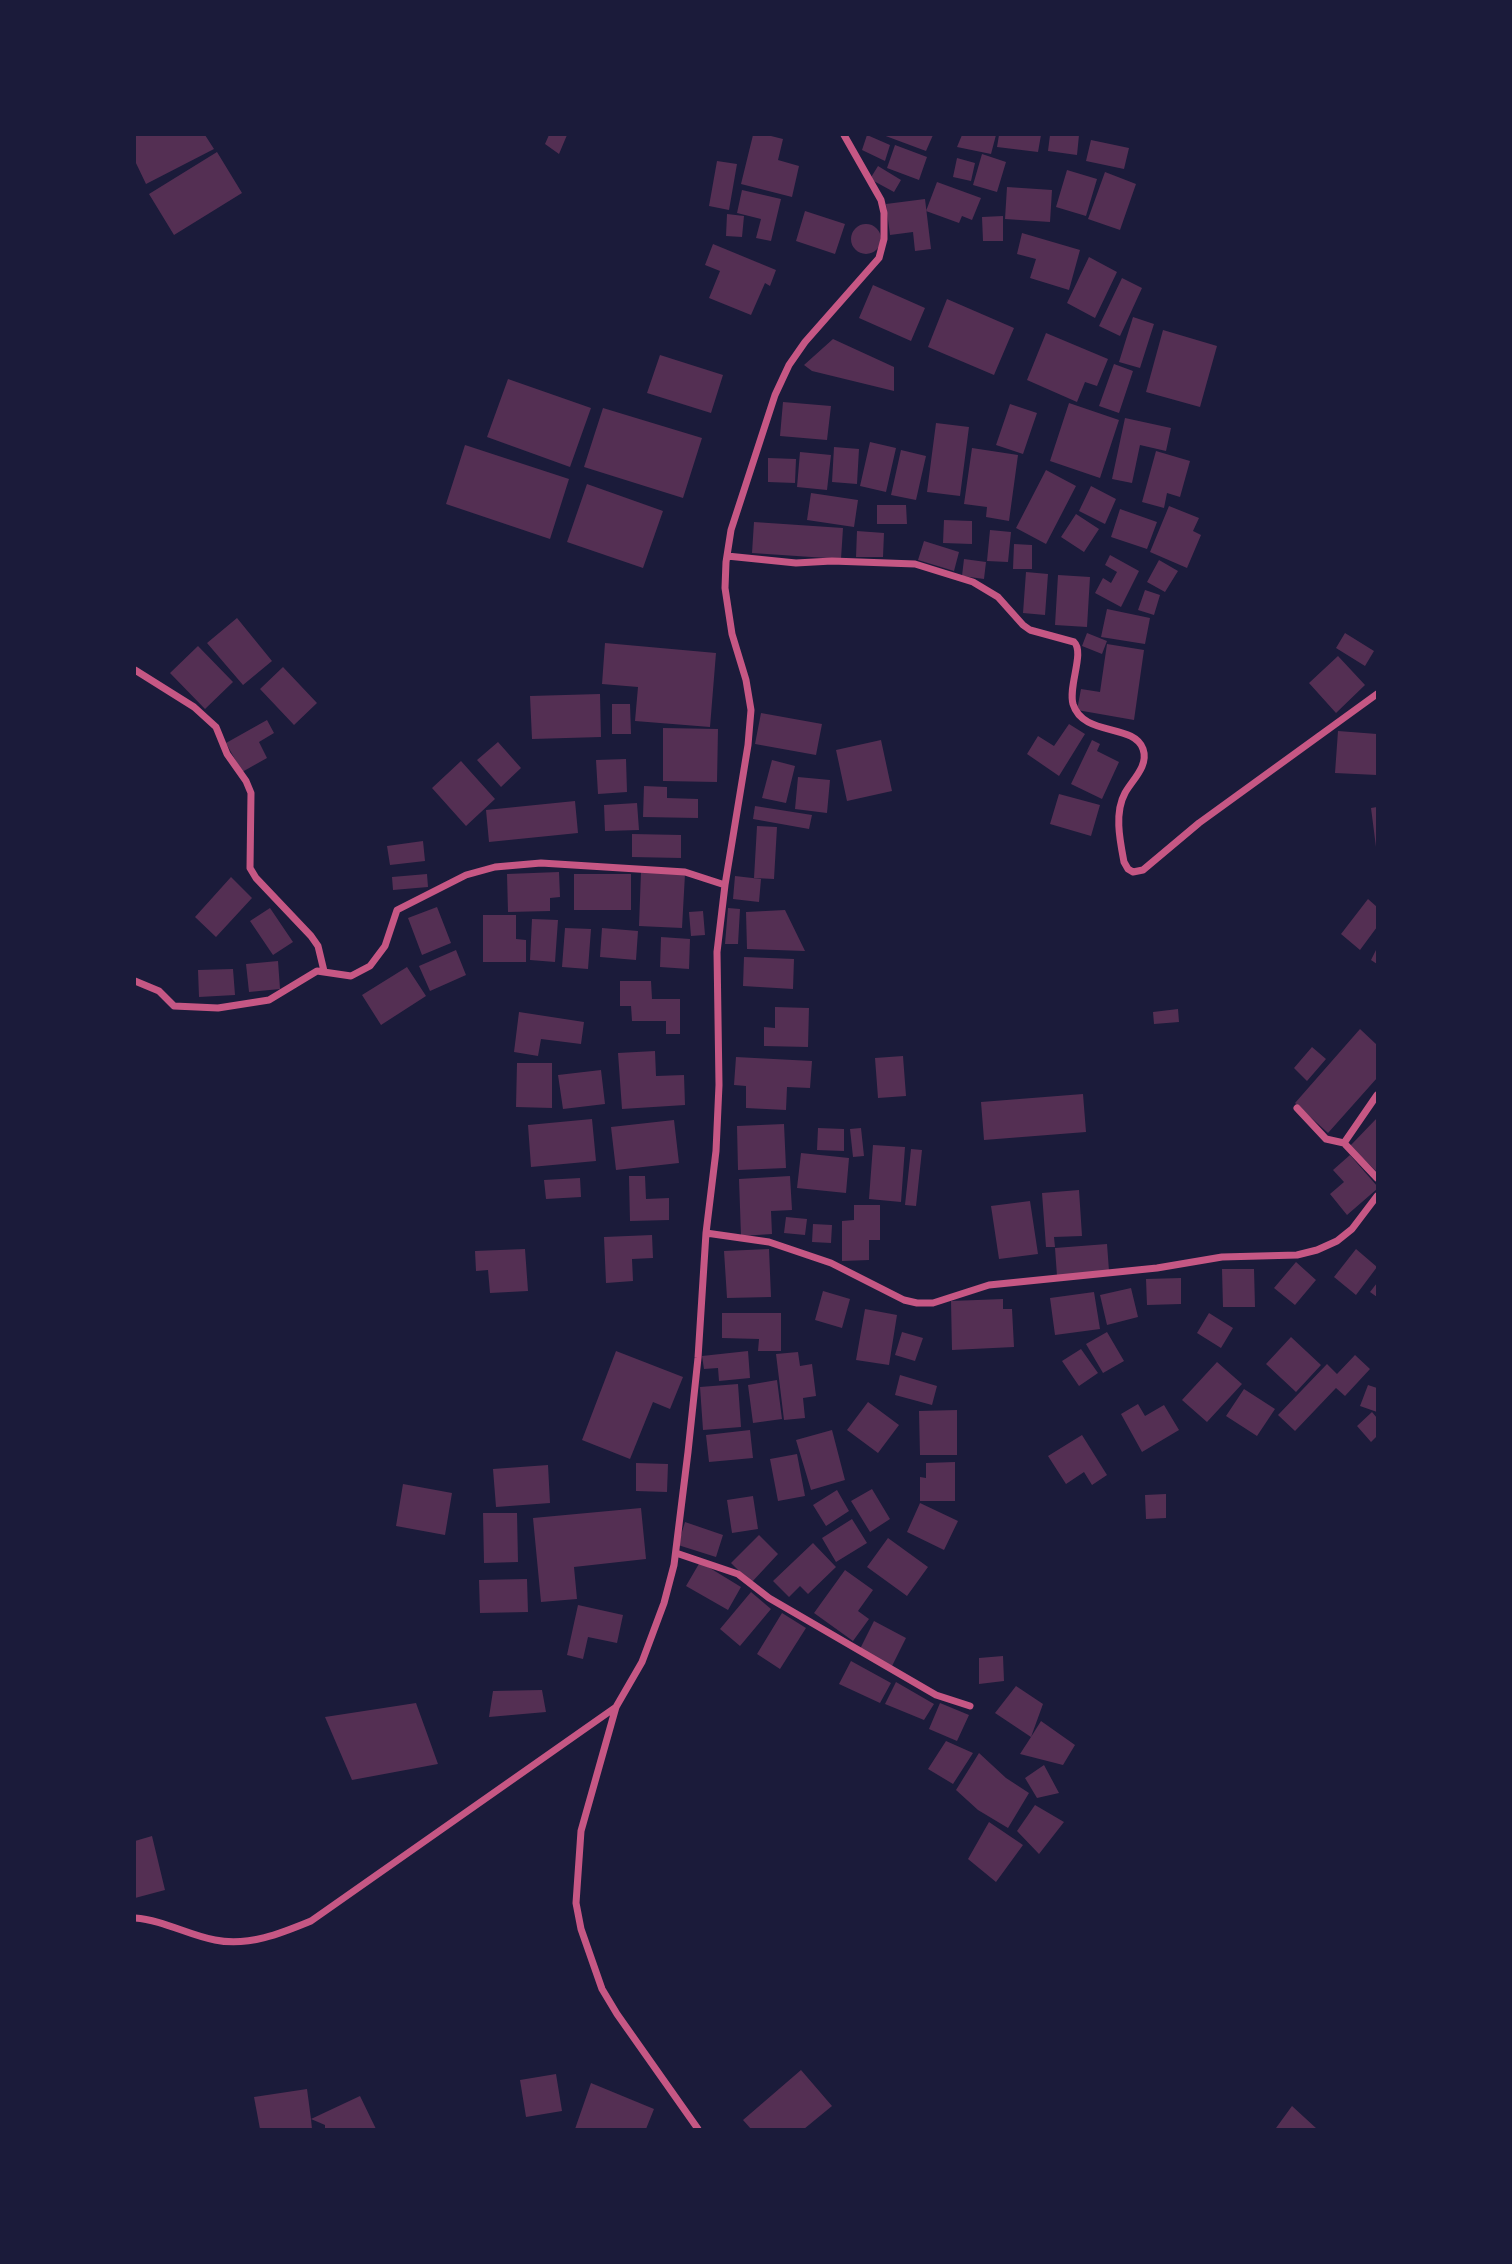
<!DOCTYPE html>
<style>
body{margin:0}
#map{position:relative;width:1512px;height:2264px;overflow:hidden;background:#1b1b3a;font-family:"Exo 2",sans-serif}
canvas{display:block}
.frame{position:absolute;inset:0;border:136px solid #1b1b3a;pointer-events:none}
</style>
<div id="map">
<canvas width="1512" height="2264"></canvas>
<div class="frame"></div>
</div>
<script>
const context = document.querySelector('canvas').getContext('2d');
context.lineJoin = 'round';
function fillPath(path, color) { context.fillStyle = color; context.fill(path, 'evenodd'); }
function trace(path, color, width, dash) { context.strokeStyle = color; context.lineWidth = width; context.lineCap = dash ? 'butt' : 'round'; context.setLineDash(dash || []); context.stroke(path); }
const building = new Path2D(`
 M135 135H205L214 149 146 184 135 161Z
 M549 135H567L559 154 545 144Z
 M753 135H767L783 139 778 160 799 166 792 197 741 184Z
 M867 135 890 145 885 161 862 150Z
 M883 135H933L926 151Z
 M962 135H996L991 154 957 147Z
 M999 135H1041L1038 152 997 147Z
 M1050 135H1079L1077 155 1048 151Z
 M1091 140 1129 148 1124 169 1086 161Z
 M895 145 927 157 919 180 887 168Z
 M217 152 242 193 174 235 149 194Z
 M982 154 1006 162 997 192 973 185Z
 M957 158 975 163 971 181 953 177Z
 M717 161 737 164 729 210 709 206Z
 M878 166 901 180 894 192 870 179Z
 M1067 170 1097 179 1086 216 1056 207Z
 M1105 172 1136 184 1120 230 1088 219Z
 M937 182 981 198 972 220 962 216 959 223 926 211Z
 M1007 187 1052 190 1050 222 1005 219Z
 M742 190 781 199 771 241 756 238 761 219 737 213Z
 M925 199 931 249 915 251 913 232 890 235 886 204Z
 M805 211 845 224 835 254 796 241Z
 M727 214 744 216 742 237 726 236Z
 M1003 216V241H983L982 217Z
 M851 239a15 15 0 1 1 30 0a15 15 0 1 1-30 0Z
 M1022 233 1080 250 1069 290 1030 278 1036 259 1017 254Z
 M713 244 776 270 770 286 765 283 751 315 709 298 720 271 705 265Z
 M1089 257 1117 272 1095 318 1067 303Z
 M1122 278 1142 288 1120 336 1099 326Z
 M873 285 925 308 911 341 859 318Z
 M947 299 1014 328 994 375 928 347Z
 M1133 317 1154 324 1140 368 1119 362Z
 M1163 330 1217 346 1200 407 1146 392Z
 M1046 333 1108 359 1097 386 1085 382 1077 402 1027 380Z
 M833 339 894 367V391L812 371 804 365Z
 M660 355 723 375 711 413 647 393Z
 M1114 364 1133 371 1119 413 1099 406Z
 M508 379 591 408 570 467 487 437Z
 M783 402 831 406 827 440 780 436Z
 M1069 403 1119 420 1100 478 1050 461Z
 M1010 404 1037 413 1023 454 996 445Z
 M603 408 702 438 683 498 584 467Z
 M1125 418 1171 428 1166 451 1140 445 1132 483 1112 479Z
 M936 423 969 427 960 496 927 492Z
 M870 442 896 448 886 492 860 486Z
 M465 445 569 479 550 539 446 504Z
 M834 447 859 449 857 484 832 482Z
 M972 448 1018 455 1009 521 986 517 987 507 964 504Z
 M901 450 926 456 916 500 891 495Z
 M1156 451 1190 461 1180 497 1167 493 1164 508 1142 502Z
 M800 452 831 455 827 490 797 487Z
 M768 458 796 459 795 483 768 482Z
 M1046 470 1076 486 1046 544 1016 528Z
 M587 484 663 511 643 568 567 542Z
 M1091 486 1116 499 1105 524 1079 511Z
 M811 493 858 500 854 527 807 520Z
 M877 505H906L907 524H877Z
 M1169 506 1199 518 1193 531 1201 535 1187 568 1150 552Z
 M1120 509 1157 522 1147 549 1111 537Z
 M1076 514 1099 529 1084 552 1061 537Z
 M944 520 972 521V544L943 543Z
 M754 522 843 528 841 559 752 553Z
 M990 530 1011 532 1008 562 987 561Z
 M857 531 884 533 883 557H856Z
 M924 541 959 552 954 571 918 560Z
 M1014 544 1032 545V569H1013Z
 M1110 555 1139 571 1121 607 1095 593 1103 578 1111 583 1117 572 1105 565Z
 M964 559 986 562 984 579 962 576Z
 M1159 560 1178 571 1165 592 1147 582Z
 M1026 572 1048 574 1045 615 1023 613Z
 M1058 575 1090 577 1087 627 1055 625Z
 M1145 590 1160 595 1154 615 1138 610Z
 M1107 609 1150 618 1145 644 1101 637Z
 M237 618 272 661 243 685 207 643Z
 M1087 633 1107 641 1102 654 1082 646Z
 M1345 633 1374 651 1365 666 1336 648Z
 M605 643 716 653 710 727 635 721 638 687 602 684Z
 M1107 644 1144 650 1134 720 1077 710 1081 689 1100 692Z
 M198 646 233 682 205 709 170 673Z
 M1338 656 1365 685 1336 713 1309 683Z
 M283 667 317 703 294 725 260 689Z
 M600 694 601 737 532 739 530 696Z
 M612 704H630L631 734H612Z
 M761 713 822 724 816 755 755 744Z
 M267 720 274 733 259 742 267 758 242 772 226 743Z
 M1069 724 1085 734 1059 776 1027 754 1038 736 1054 746Z
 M663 728 718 729 717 782 663 781Z
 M1338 731 1377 734V775L1335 773Z
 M881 740 892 791 847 801 836 750Z
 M1092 740 1100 744 1097 751 1119 762 1102 799 1071 784Z
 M498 742 521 768 501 787 477 760Z
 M626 759 627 792 598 794 596 760Z
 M772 760 795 766 786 803 762 798Z
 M461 761 495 799 466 826 432 788Z
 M798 777 830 780 827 813 795 809Z
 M644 786 667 787V798L698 799V818L643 817Z
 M1059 794 1100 805 1091 836 1050 824Z
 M575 801 578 833 489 842 486 810Z
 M637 803 639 830 605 831 604 805Z
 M755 806 812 815 809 829 753 819Z
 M1377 807V847H1376L1371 808Z
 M757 826 777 827 774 879 754 878Z
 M632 834 681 835V858L632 857Z
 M423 841 425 861 390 865 387 846Z
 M559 872 560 897 550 898V911L508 912 507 874Z
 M641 872 685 874 682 928 639 926Z
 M427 874 428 887 393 890 392 877Z
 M574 874H631V910H574Z
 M735 876 761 879 759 902 733 899Z
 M231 877 252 898 216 937 195 917Z
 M1368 899 1377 907V927L1360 950 1341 934Z
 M437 907 451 943 422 955 408 918Z
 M270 908 293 942 273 955 250 921Z
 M728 908 740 909 738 944H725Z
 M785 910 805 951 747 949 746 912Z
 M703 911 705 935 691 936 689 912Z
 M483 915H516V939L526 940V962H483Z
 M532 919 558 920 555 962 530 960Z
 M565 928 591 929 588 969 562 967Z
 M602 928 638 931 636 960 600 957Z
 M661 937 690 939 689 969 660 967Z
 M1377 948V964L1371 960Z
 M456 950 466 975 430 991 419 966Z
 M744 957 794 959 793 989 743 986Z
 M278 961 280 989 249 992 246 964Z
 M407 967 426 996 381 1025 362 995Z
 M233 969 235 995 199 997 198 970Z
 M620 981H651L652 999H680V1034H666V1021H632L631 1006H620Z
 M775 1007 809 1008 808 1047 764 1046V1027L775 1028Z
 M1178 1009 1179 1022 1154 1024 1153 1012Z
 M519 1012 584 1022 581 1044 541 1039 538 1056 514 1052Z
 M1360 1029 1377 1045V1078L1328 1133 1295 1103Z
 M1312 1047 1326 1059 1307 1081 1294 1068Z
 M655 1051 656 1076 684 1075 685 1105 622 1109 618 1053Z
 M903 1056 906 1096 878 1098 875 1058Z
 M736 1057 812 1061 810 1088 787 1087 786 1110 746 1108V1086L734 1085Z
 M517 1063H552V1108L516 1107Z
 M601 1070 605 1104 563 1109 558 1075Z
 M1083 1094 1086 1132 984 1140 981 1102Z
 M1377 1118V1172L1350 1146Z
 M592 1119 596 1161 531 1167 528 1125Z
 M674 1120 679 1163 616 1170 611 1127Z
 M784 1124 786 1168 738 1170 737 1126Z
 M818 1128 844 1129V1151L817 1150Z
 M861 1128 864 1156 853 1157 850 1129Z
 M873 1145 905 1147 901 1202 869 1199Z
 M911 1149 922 1150 916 1206 905 1205Z
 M801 1153 849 1158 846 1193 797 1188Z
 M1350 1155 1377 1186V1189L1347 1215 1330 1194 1344 1182 1333 1170Z
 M629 1176H645L646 1199 669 1198V1220L630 1221Z
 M790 1176 792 1210 771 1211 772 1234 741 1236 739 1179Z
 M580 1178 581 1197 546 1199 544 1180Z
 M1079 1190 1082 1236 1054 1237 1055 1247H1046L1042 1193Z
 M1030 1201 1038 1254 999 1259 991 1206Z
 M854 1205H880V1240H869V1260L842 1261V1221L854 1220Z
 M786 1217 807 1219 805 1235 784 1233Z
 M813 1224 832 1225 831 1243 812 1242Z
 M652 1235 653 1258 632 1259 633 1281 606 1283 604 1237Z
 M1107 1244 1109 1271 1057 1276 1055 1248Z
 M525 1249 528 1291 490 1293 488 1270 476 1271 475 1251Z
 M769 1249 771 1297 727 1298 724 1251Z
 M1356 1249 1377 1267 1356 1295 1334 1277Z
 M1296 1262 1316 1280 1295 1305 1274 1288Z
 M1222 1269H1254L1255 1307H1223Z
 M1181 1278V1304L1147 1305 1146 1279Z
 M1377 1283V1297L1370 1292Z
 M1131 1288 1138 1317 1107 1325 1100 1295Z
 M823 1291 850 1299 842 1328 815 1320Z
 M1094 1292 1100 1329 1055 1335 1050 1298Z
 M1003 1299V1309H1012L1014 1347 952 1350 951 1301Z
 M865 1309 897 1315 889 1365 856 1360Z
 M722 1313H781V1351H758L759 1339 722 1338Z
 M1209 1313 1233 1328 1221 1348 1197 1333Z
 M902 1332 923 1338 915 1361 895 1355Z
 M1107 1332 1124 1361 1103 1373 1086 1344Z
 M1291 1337 1321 1365 1296 1392 1266 1364Z
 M1081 1349 1098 1373 1079 1386 1062 1361Z
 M616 1351 683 1377 670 1409 653 1402 630 1459 582 1440Z
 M748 1351 750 1378 719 1381 718 1368 704 1369 702 1356Z
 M798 1352 800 1366 812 1364 816 1396 803 1398 805 1418 784 1420 776 1354Z
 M1355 1355 1370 1369 1345 1396 1336 1388 1295 1431 1278 1415 1327 1364 1337 1374Z
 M1217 1362 1242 1384 1207 1422 1182 1400Z
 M900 1375 937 1386 932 1405 895 1395Z
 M777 1380 782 1419 753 1423 748 1385Z
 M738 1384 741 1427 703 1430 700 1387Z
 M1368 1385 1377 1388V1412L1360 1406Z
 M1244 1389 1275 1409 1257 1436 1226 1416Z
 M868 1402 899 1425 878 1453 847 1430Z
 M1138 1404 1145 1416 1164 1405 1179 1430 1142 1452 1121 1414Z
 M957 1410V1455H920L919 1411Z
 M1372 1412 1377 1418V1436L1371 1442 1357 1426Z
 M750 1430 753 1458 709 1462 706 1435Z
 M832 1430 845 1480 811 1490 796 1440Z
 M1082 1435 1107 1475 1092 1485 1084 1472 1066 1484 1048 1456Z
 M797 1454 805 1496 778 1501 770 1459Z
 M955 1462V1501H920V1477L926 1478V1463Z
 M636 1463 668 1464 667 1492 636 1491Z
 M548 1465 550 1503 496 1507 493 1469Z
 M403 1484 452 1493 445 1535 396 1526Z
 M872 1489 890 1519 870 1532 851 1501Z
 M837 1490 849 1511 826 1526 813 1505Z
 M1166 1494V1518L1146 1519 1145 1495Z
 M753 1496 758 1529 732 1533 727 1500Z
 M920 1503 958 1521 944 1550 907 1532Z
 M641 1508 646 1559 574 1567 577 1599 541 1602 533 1518Z
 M483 1513H517L518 1562 484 1563Z
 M852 1519 867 1543 836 1562 822 1538Z
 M685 1522 723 1535 716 1557 678 1545Z
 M759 1535 778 1554 751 1583 731 1563Z
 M888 1538 928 1567 907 1596 867 1567Z
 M813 1543 836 1567 808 1594 800 1586 789 1597 773 1581Z
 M700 1562 741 1587 728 1610 686 1586Z
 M845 1570 873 1590 858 1611 869 1619 853 1641 814 1613Z
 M527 1579 528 1612 480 1613 479 1580Z
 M751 1592 771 1609 740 1646 720 1629Z
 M578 1605 623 1615 617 1643 588 1637 583 1659 567 1655Z
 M782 1613 806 1628 780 1669 757 1654Z
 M874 1621 906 1638 892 1666 860 1649Z
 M1003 1656 1004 1681 979 1684V1658Z
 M851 1661 891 1683 880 1703 839 1684Z
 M896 1682 934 1704 924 1720 885 1704Z
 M1016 1686 1043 1704 1031 1737 1041 1721 1075 1745 1063 1765 1020 1754 1031 1737 995 1713Z
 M542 1690 546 1712 489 1717 493 1691Z
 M416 1703 438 1764 352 1780 325 1717Z
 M940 1703 969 1715 957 1741 929 1729Z
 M946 1741 973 1753 953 1784 928 1769Z
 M979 1753 1006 1778 1029 1793 1008 1828 978 1810 956 1790Z
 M1044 1765 1059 1793 1037 1798 1025 1778Z
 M1035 1805 1064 1822 1039 1854 1017 1831Z
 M989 1822 1023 1845 996 1882 968 1859Z
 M152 1836 165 1890 135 1898V1841Z
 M801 2070 832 2106 804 2129H751L743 2120Z
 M556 2074 562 2111 526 2117 520 2080Z
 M591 2083 654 2109 646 2129H575Z
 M307 2089 311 2119 360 2096 376 2129H325V2125L311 2119 312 2129H260L254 2097Z
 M1292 2106 1317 2129 1276 2128Z`);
const minor = new Path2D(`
 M727 556 796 563 832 561 915 564 973 582 998 597 1023 625 1030 630 1074 642C1085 652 1068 686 1073 704 1083 737 1134 723 1143 749 1149 766 1132 780 1125 793 1114 813 1120 841 1124 862L1128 869 1133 872 1143 870 1199 823 1377 694
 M135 670 194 707 216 727 227 754 246 781 251 793 250 868 256 878 311 936 318 946 324 971
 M135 981 159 991 174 1006 218 1008 269 1000 317 971 351 976 370 966 385 946 397 910 466 875 495 867 541 863 685 872 725 885
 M1297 1108 1326 1139 1344 1143 1377 1095
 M1344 1143 1377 1178
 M706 1233 769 1242 831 1263 904 1300 917 1303H933L989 1285 1157 1268 1222 1257 1297 1255 1317 1250 1337 1241 1352 1229 1377 1196
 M676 1553 738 1574 769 1598 936 1695 970 1706
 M135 1918C163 1920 188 1935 215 1940 248 1947 282 1933 311 1921L616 1707
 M698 2129 617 2014 602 1989 581 1929 576 1903 581 1831 616 1707 642 1662 664 1603 674 1565 688 1452 698 1358 706 1233 716 1151 719 1085 717 952 725 885 748 745 751 710 746 680 732 634 725 588 726 562 731 530 775 395 789 365 805 342 879 258 884 239V213L881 200 844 135`);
fillPath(building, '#542f53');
trace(minor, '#c65784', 7);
</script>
